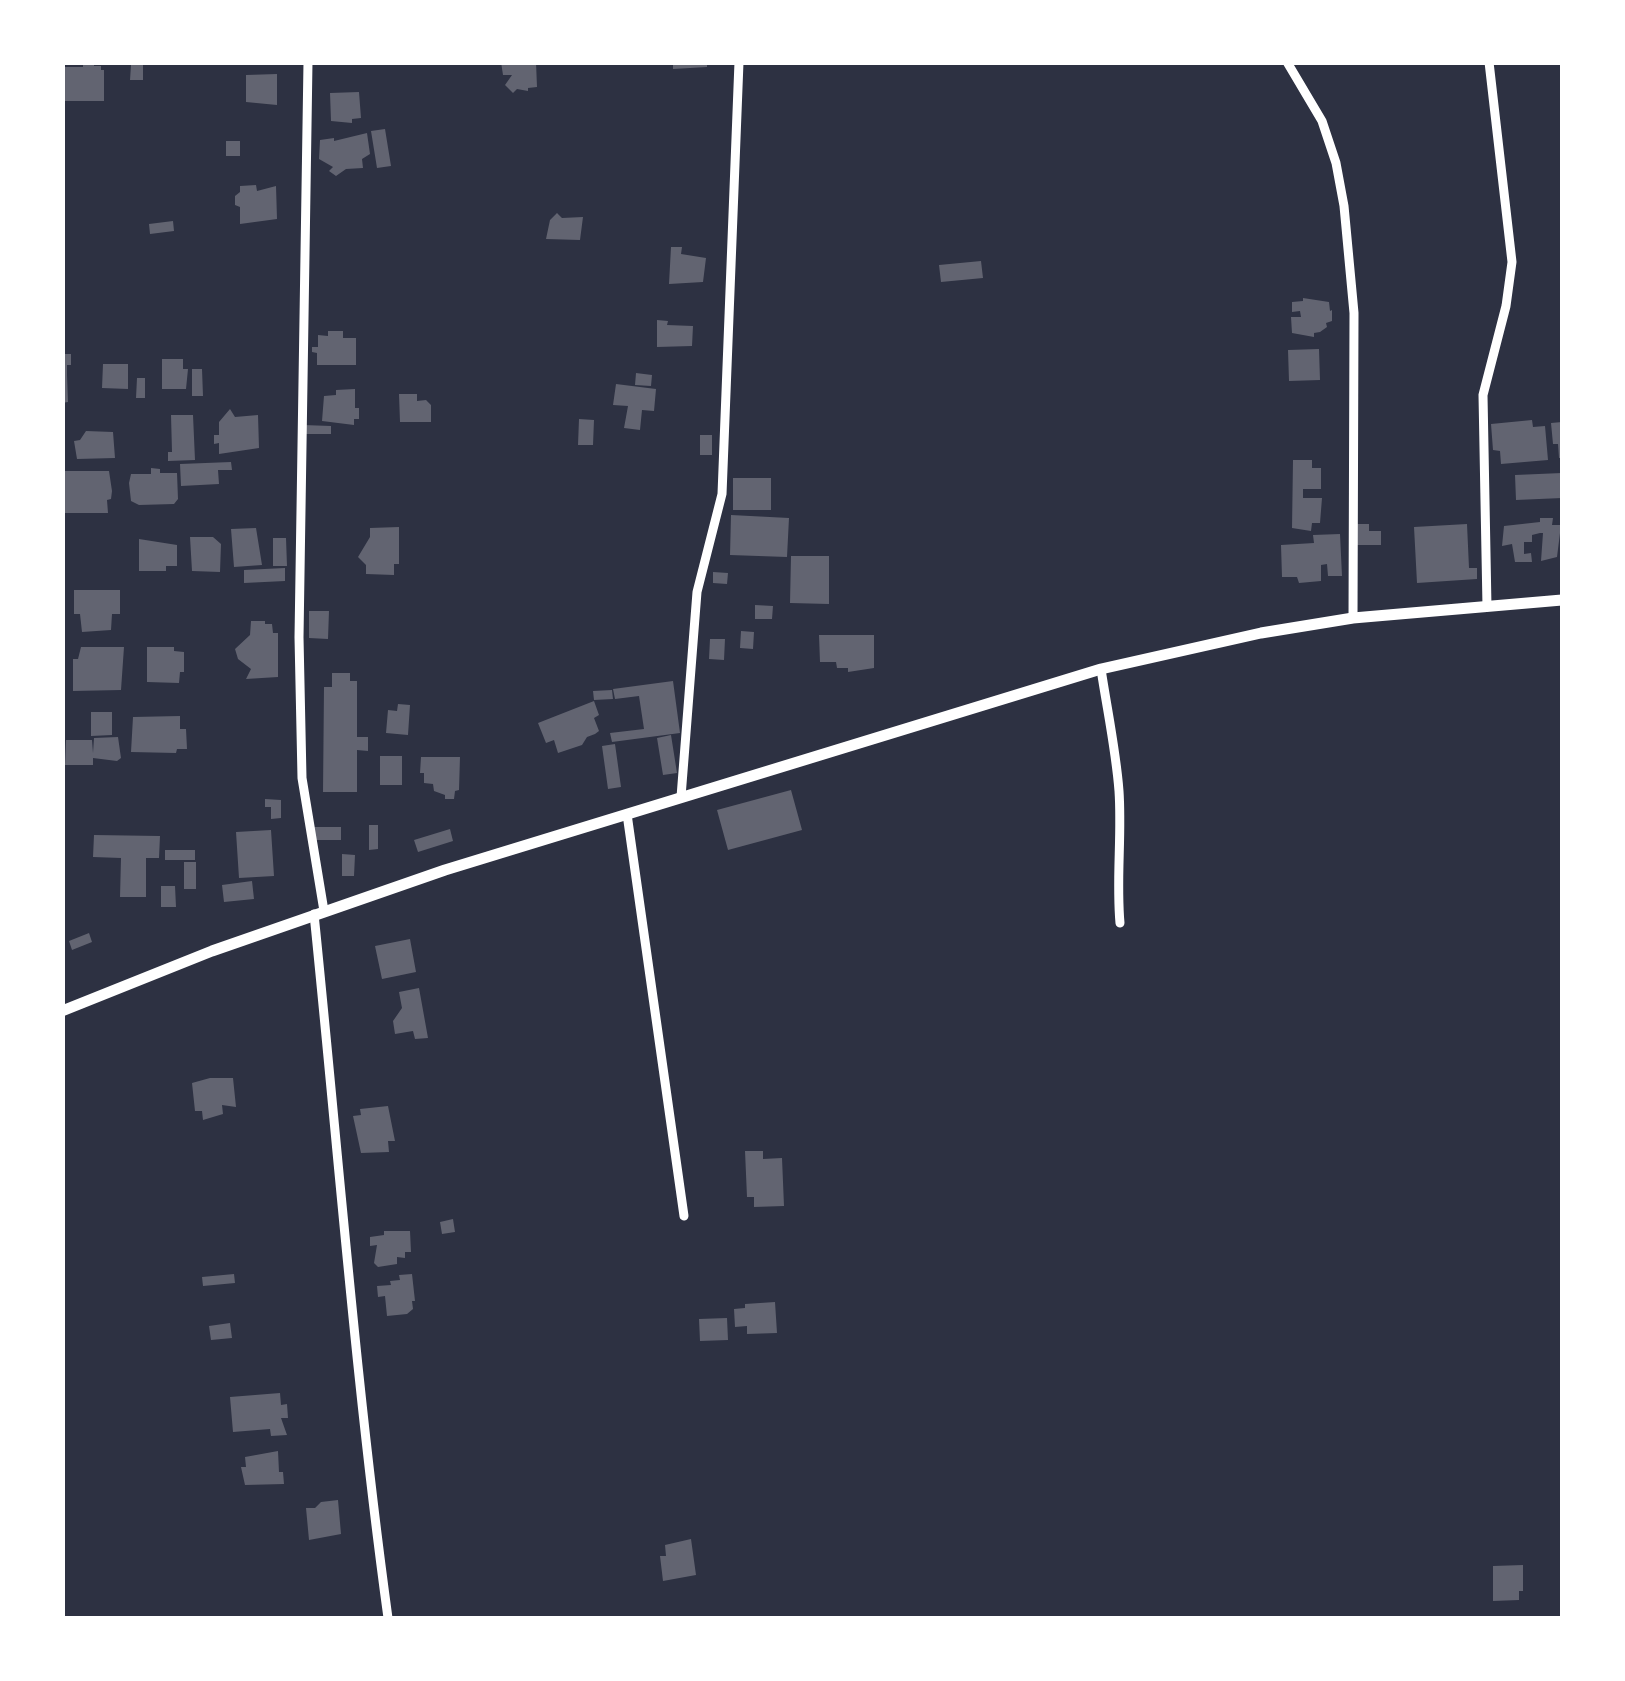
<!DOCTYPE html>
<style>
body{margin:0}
#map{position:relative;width:1625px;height:1681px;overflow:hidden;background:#2d3142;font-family:"Work Sans",sans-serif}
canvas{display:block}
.frame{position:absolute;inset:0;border:65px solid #fff;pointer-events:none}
</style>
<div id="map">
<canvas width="1625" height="1681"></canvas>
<div class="frame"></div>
</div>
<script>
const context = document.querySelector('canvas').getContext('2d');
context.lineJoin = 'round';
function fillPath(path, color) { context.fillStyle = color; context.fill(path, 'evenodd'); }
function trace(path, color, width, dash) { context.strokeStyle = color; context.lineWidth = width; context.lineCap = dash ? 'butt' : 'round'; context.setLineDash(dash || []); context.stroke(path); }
const building = new Path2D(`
 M83 62 94 63V66H101V70H104V101H62V67H83Z
 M501 62H536L537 87 528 88V91L517 89 513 93 505 85 512 75H503Z
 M673 62H707V67L673 69Z
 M131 65H143V80H130Z
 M277 74V105L246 102V75Z
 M359 92 361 118 352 119V123L331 121 330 93Z
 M385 129 391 166 377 168 371 131Z
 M367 133 370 154 362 159 363 168 346 169 336 176 329 171 333 167 319 159 320 140 334 138V141Z
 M226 141H240V156H226Z
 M256 185 257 191 276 186 277 219 240 224V207L235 205V196L240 192V186Z
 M557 213 562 218 583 217 580 240 546 239 550 220Z
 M173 221 174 231 150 234 149 224Z
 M671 247H682L681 254 706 258 703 282 669 284Z
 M981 261 983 278 941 282 939 265Z
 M1303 298 1329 302 1330 311 1332 310V321L1326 323 1327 327 1320 332 1314 333V337L1292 333 1291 317H1301L1300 311 1292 312V302L1303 301Z
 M657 320 668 321 667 325 693 326 692 346 657 347Z
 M328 331H343V338H356V365H317V353L312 352V347H318V335L328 336Z
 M1319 349 1320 380 1289 381 1288 350Z
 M62 354H71V365H67V375L68 402 62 403Z
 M162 359H183V369H188L186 389H162Z
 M103 364H128V389L102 388Z
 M192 369H202L203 396H192Z
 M636 373 652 375 651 386 635 385Z
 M137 378H145V398H136Z
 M616 384 656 389 654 411 642 410 640 430 624 428 628 406 613 405Z
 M355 389V408H359V419H354V425L322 421 324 396 336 395V390Z
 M399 394H417V401L426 400 431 405V422H400Z
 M230 409 235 417 258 415 259 448 219 454V443L214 444V435H219V422Z
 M171 415H193L195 460 168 461V452H172Z
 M579 419 594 420 593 445H578Z
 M1532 420 1533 427 1545 426 1548 460 1501 464 1500 451 1493 450 1491 424Z
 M1562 422V458H1559L1558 444H1553L1551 423Z
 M303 425 331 426V434H303Z
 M86 431 113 432 115 458 77 459 74 441 80 440Z
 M700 435H712V455H700Z
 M1293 460H1312V468H1321V489H1303V498H1322L1320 523H1312L1311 531 1292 528Z
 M231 462 232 470H218L219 484 181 486 180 464Z
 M151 468 160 469V473H177L178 499 174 504 139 505 131 501 129 483 131 474H151Z
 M62 471H109L112 491 111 499 107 500 108 513H62Z
 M1562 473V498L1516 500 1515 475Z
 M733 478H771V510H733Z
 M731 515 789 518 787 557 730 555Z
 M1540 518H1553L1552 525H1561L1557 557 1541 561 1543 533H1540L1532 535V542H1524V554L1531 553 1532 562H1515L1512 544 1502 546 1504 526 1540 522Z
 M1355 524H1369V531H1381V545H1355Z
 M1467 524 1469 568H1477V579L1417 583 1414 527Z
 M399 527V564H394V575L366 574V565L358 557 370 537V528Z
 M256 528 262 565 234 567 231 529Z
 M1340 534 1342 576H1328L1327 564 1321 565V581L1299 583 1297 577H1282L1281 545 1314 543 1313 535Z
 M190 537H213L221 544 220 572 192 571Z
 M273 538H286L287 566H273Z
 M139 539 177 545V566H166V571H139Z
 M791 556H829V604L790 603Z
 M285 568V581L244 583V570Z
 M713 572 728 573 727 584 713 583Z
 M74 590H120V614H112L111 630 82 632 80 614H74Z
 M755 605 773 606 772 619H755Z
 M309 611H329L328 639 309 638Z
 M251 621H265V624H272L273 633H278V677L246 679 251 669 238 659 235 649 250 635Z
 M741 631 754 632 753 649 740 648Z
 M819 635H874V668L848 672V668H837L836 662H820Z
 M710 639H725L724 660 709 659Z
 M81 647H124L121 690 73 691V659H78Z
 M147 647H174V651L184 652V672H180L179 683 147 682Z
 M332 673H350V681H357V737H368V751L357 750V792H323L324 687H332Z
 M673 681 680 733 612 742 610 733 644 729 639 696 615 699 613 689Z
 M612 690 613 699 594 700 593 691Z
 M594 701 599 715 594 718 599 731 595 734 587 737 582 745 558 753 554 740 546 743 538 723Z
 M398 704 410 705 408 735 386 733 388 710 397 711Z
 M91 712H112V735L91 736Z
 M180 716V729H186L187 749H177L176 753 131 752 133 717Z
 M671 735 677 773 663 775 657 738Z
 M118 737 121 758 117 761 93 758V765H65L66 740H92L93 753 94 738Z
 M615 744 621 787 608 789 602 746Z
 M380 756H402V785H380Z
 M421 757H460L459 790 455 791 454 799H445V795L434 791 433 784 424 783V773H420Z
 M791 790 802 830 728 850 717 810Z
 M265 799 281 800V818L271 819V807H265Z
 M369 825H378V849L369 850Z
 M313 827H341V840H313Z
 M450 829 453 841 418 852 414 840Z
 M271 830 274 876 239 878 236 832Z
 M94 835 160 836 159 858H146V897H120L121 858 93 857Z
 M165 850H195V860H165Z
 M342 854 355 855 354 876H342Z
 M184 862H196V889H184Z
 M252 881 254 899 224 902 222 885Z
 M161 886H175L176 907H161Z
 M89 933 92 942 72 950 69 941Z
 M410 939 416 972 382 979 375 946Z
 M419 988 428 1038 415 1039 413 1031 395 1034 393 1021 402 1008 399 992Z
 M210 1078H233L236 1107 222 1105 223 1114 203 1120 202 1111H195L192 1083Z
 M388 1106 395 1141H388L389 1152 361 1153 353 1116 361 1115 360 1109Z
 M745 1151H763V1159L782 1158 784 1206 754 1207V1197H747Z
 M453 1219 455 1232 442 1234 440 1222Z
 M384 1231H410L411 1252H405V1258L397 1257V1264L378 1267 374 1263 377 1245 370 1246V1237L384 1235Z
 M234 1274 235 1283 203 1286 202 1277Z
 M412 1274 415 1301H412L413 1309 407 1314 387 1316 385 1296 378 1297 377 1286 391 1285 390 1281 400 1280 399 1275Z
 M775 1302 777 1333 747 1334V1326L735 1327 734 1309 745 1308V1304Z
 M727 1318 728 1340 700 1341 699 1319Z
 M230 1323 232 1338 211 1340 209 1326Z
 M280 1393 281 1405 287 1404 288 1418H281L287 1435 271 1436 270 1429 233 1432 230 1397Z
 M278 1451 279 1472H283L284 1484 245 1485 241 1467H246L245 1457Z
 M338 1500 341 1534 309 1540 306 1508H315L321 1502Z
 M691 1539 696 1575 663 1581 660 1556H666L665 1545Z
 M1523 1565V1591H1519V1600L1493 1601V1566Z`);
const minor = new Path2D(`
 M308 62 299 637 302 778 324 911
 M1287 62 1322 121 1336 163 1344 206 1354 313 1353 618
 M1487 607 1483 395 1506 306 1512 262 1489 62
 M1101 669C1107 709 1116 751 1119 791 1122 836 1116 879 1120 923
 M681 797 697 592 722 494 739 62
 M627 814 684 1216
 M314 914C338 1149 356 1385 388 1618`);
const tertiary = new Path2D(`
 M62 1011 212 951 445 870 1101 669 1261 633 1353 618 1562 600`);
fillPath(building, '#626471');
trace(minor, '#fff', 9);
trace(tertiary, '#fff', 11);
</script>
